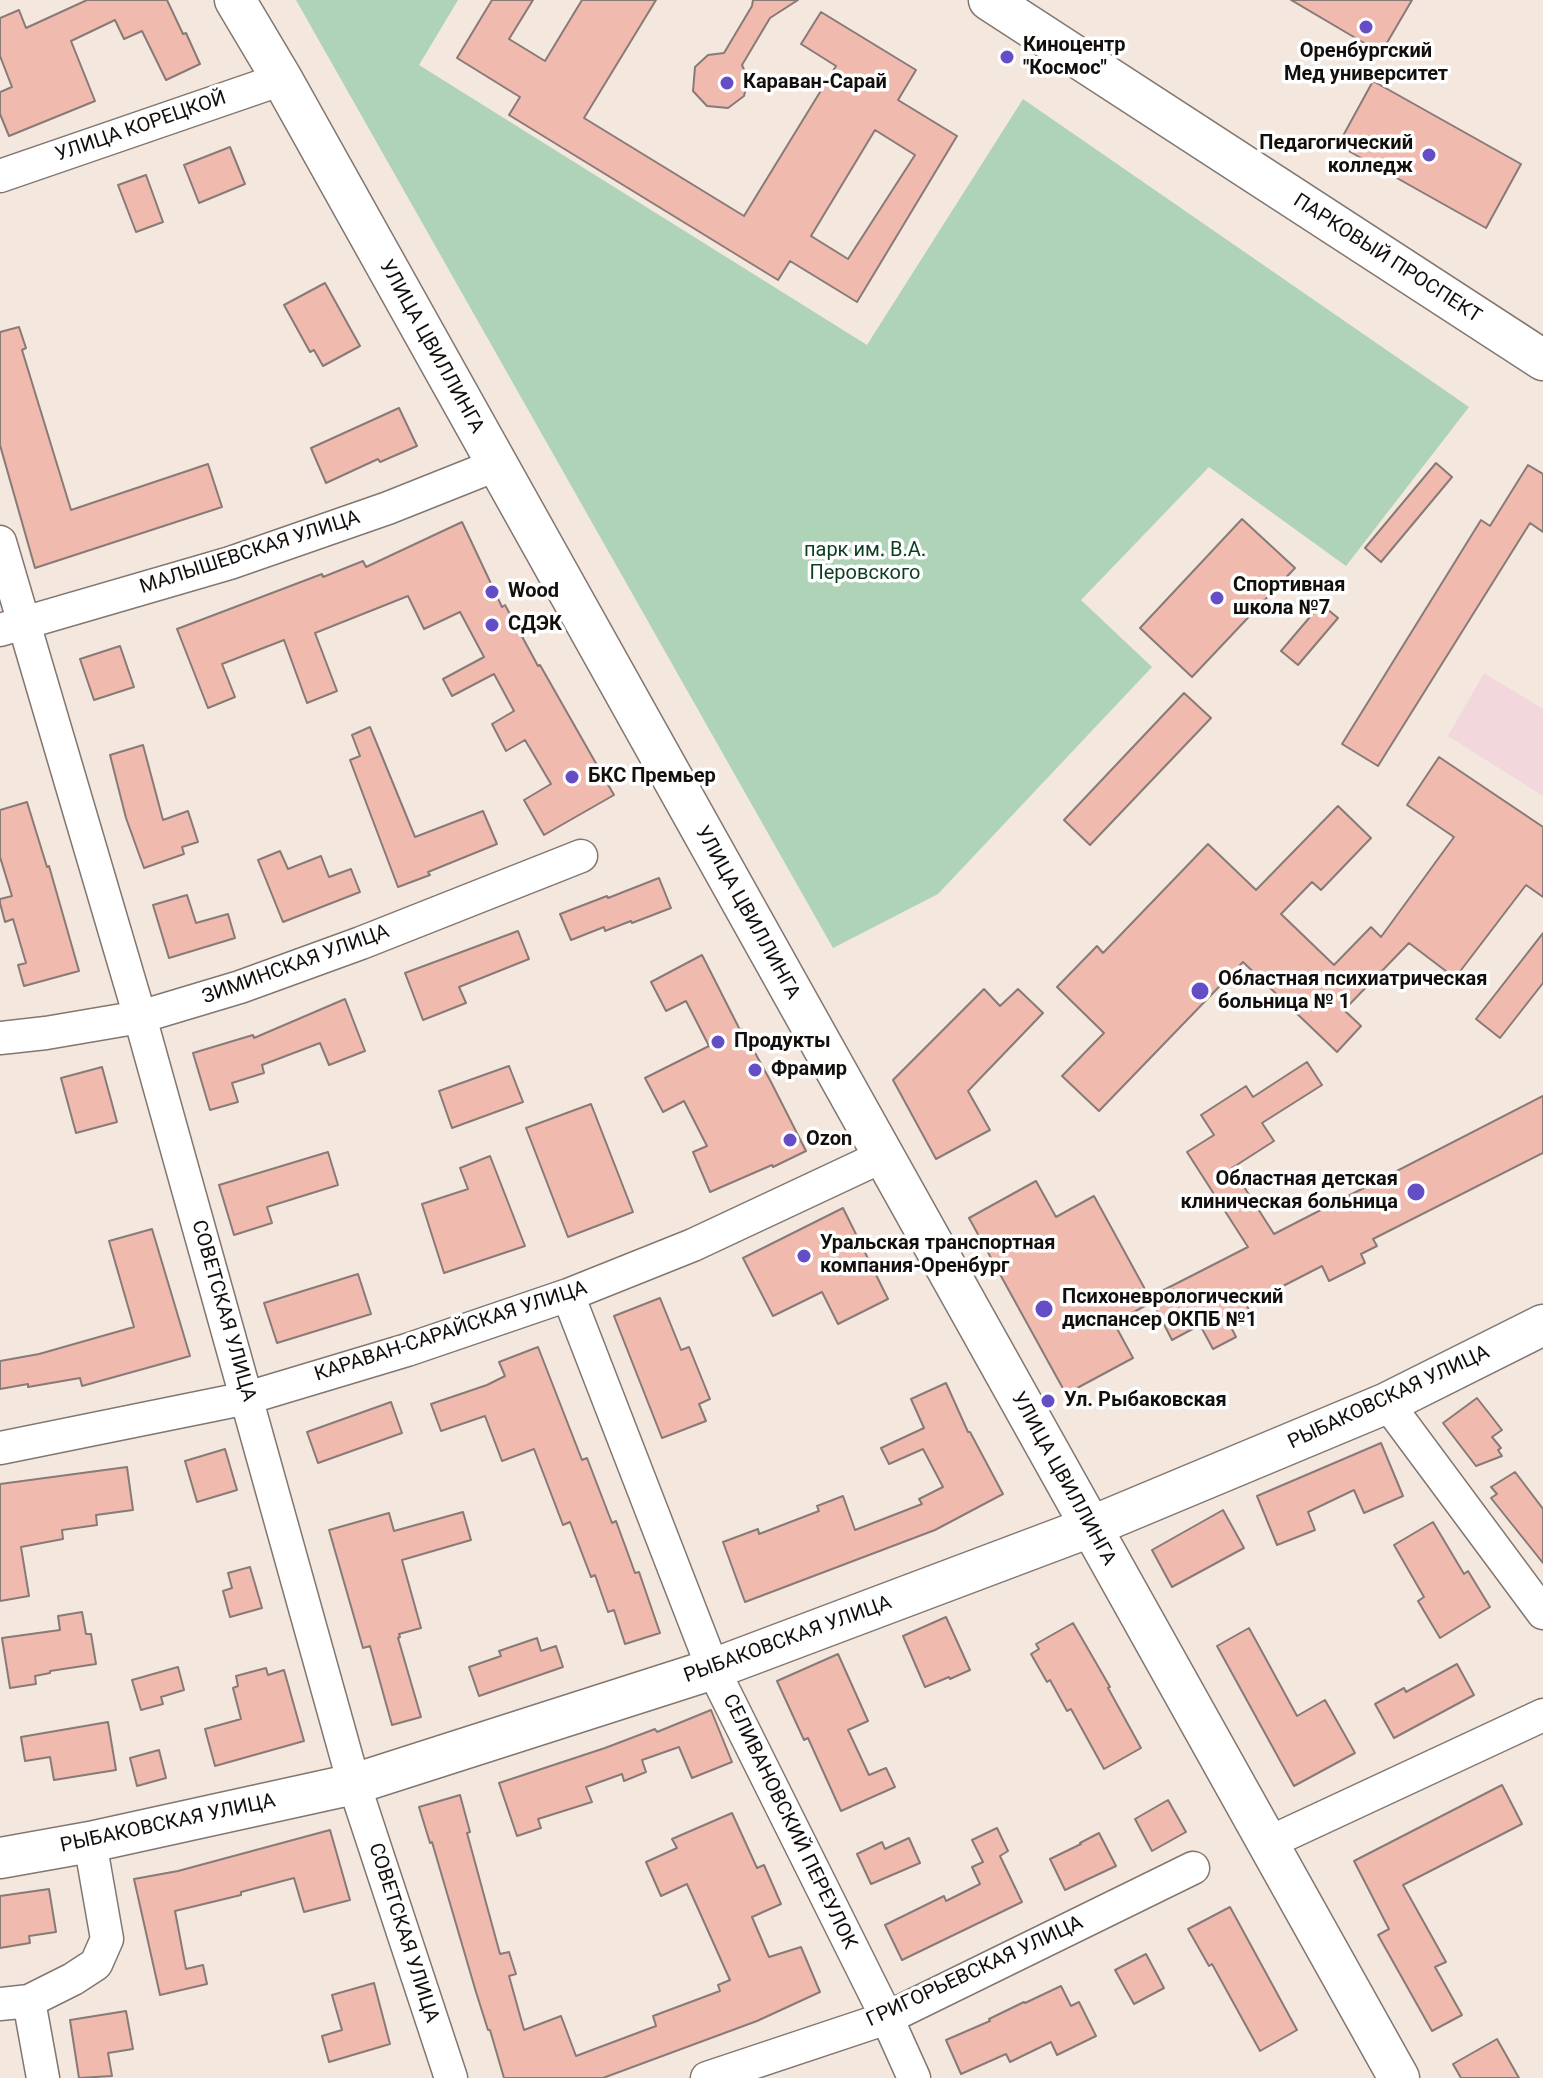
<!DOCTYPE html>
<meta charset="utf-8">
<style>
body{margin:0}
canvas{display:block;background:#f3e7de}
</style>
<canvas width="1543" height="2078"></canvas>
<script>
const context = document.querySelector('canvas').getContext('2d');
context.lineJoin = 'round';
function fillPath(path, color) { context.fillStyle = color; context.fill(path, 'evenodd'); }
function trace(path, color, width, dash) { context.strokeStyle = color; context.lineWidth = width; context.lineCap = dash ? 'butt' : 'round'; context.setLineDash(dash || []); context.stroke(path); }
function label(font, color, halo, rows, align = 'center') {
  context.font = font + ' Roboto,sans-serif'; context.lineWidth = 7; context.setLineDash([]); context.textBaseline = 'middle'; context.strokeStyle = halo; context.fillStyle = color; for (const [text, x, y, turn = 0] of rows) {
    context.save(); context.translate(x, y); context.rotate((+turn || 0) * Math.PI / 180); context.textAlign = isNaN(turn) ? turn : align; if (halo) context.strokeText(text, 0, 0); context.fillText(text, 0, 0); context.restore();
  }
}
const commercial = new Path2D(`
 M1484 673 1543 709V796L1448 736Z`);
const green = new Path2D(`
 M296 0H458L419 65 867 345 1023 99 1469 407 1346 566 1209 467 1081 600 1152 667 938 894 833 948Z`);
const building = new Path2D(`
 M87 0H167L183 34 186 33 200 64 166 80 142 31 124 39 115 20 71 41 95 101 9 136 0 114V92L12 87 0 56V18L19 10 26 28Z
 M492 0H533L509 39 545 61 582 0H656L584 118 744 216 836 66 801 44 821 12 916 70 898 100 957 136 857 302 790 261 778 280 509 115 520 97 457 58ZM875 130 915 155 848 259 811 236Z
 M753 0H798L770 18 742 65 748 79 744 96 728 108 707 106 693 91 695 67 708 55 724 53 752 6Z
 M1291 0H1412L1381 53Z
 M1373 81 1521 164 1486 228 1338 145Z
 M230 147 245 184 199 203 184 165Z
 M146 175 163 222 136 232 118 185Z
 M325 283 360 346 323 366 314 350 310 352 284 305Z
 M19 327 26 348 22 350 71 510 208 464 222 507 35 568 0 445V332Z
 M399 408 417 446 380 462 378 459 326 483 311 448Z
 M1436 463 1452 477 1381 562 1365 548Z
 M1528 465 1543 474V532L1530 523 1378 766 1342 744 1481 520 1490 526Z
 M1242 519 1295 568 1192 677 1140 628Z
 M462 522 502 607 505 605 538 666 540 665 614 795 544 835 524 800 551 784 525 740 506 751 492 724 514 711 494 674 452 696 443 679 484 657 460 612 424 629 408 596 315 633 337 691 307 703 284 640 222 664 235 697 208 708 177 629 322 574 323 577 363 561 366 567Z
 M1321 604 1338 618 1298 665 1281 651Z
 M120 646 134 687 94 700 80 659Z
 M1184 693 1211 718 1090 845 1064 820Z
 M370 727 415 837 483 811 497 844 428 872 430 875 398 887 350 760 360 756 352 735Z
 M143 745 163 820 188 811 198 842 182 847 184 854 144 868 126 818 110 755Z
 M1439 757 1543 827V897L1526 885 1455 978 1409 943 1344 1010 1361 1026 1337 1052 1243 962 1099 1111 1062 1076 1104 1033 1057 987 1097 946 1103 953 1208 844 1256 890 1338 806 1371 838 1321 890 1312 882 1281 914 1334 965 1371 927 1381 937 1454 837 1407 805Z
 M27 802 47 867 49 866 79 971 24 986 18 965 26 963 13 919 5 922 0 903V899L12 896 0 857V810Z
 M280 851 288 869 321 856 329 877 351 869 360 892 283 922 258 860Z
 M659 878 671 908 632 923 631 921 605 931 604 927 571 940 560 914 607 896 608 898Z
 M187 895 196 923 228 914 235 938 169 958 153 905Z
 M518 931 529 959 459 987 466 1003 423 1020 405 973Z
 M1543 933V983L1500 1038 1476 1019Z
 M702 955 740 1030 742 1029 771 1082 806 1151 773 1167 772 1165 710 1192 693 1152 707 1146 684 1101 663 1112 645 1078 709 1046 686 1001 666 1011 651 982Z
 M984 989 1000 1006 1018 989 1043 1013 968 1091 990 1130 936 1159 893 1080Z
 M345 999 365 1051 329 1065 320 1043 262 1065 264 1073 232 1083 238 1102 210 1110 193 1053 253 1035 254 1038Z
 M1307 1062 1322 1085 1262 1123 1274 1141 1232 1168 1274 1234 1543 1096V1153L1373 1239 1377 1246 1361 1254 1365 1263 1329 1281 1322 1266 1246 1305 1250 1311 1238 1316 1242 1324 1232 1329 1236 1337 1213 1349 1200 1325 1172 1340 1150 1297 1248 1247 1187 1152 1214 1135 1201 1115 1246 1086 1253 1097Z
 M509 1066 523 1102 452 1128 439 1091Z
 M102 1067 117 1122 76 1133 61 1078Z
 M591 1104 633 1212 568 1237 526 1128Z
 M328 1152 338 1185 267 1207 272 1223 234 1235 219 1185Z
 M490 1156 525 1246 444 1273 422 1204 468 1189 460 1168Z
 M1036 1181 1056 1217 1094 1196 1152 1302 1114 1323 1133 1358 1066 1394 969 1218Z
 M843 1208 888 1299 838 1324 822 1292 773 1316 743 1258Z
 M152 1229 190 1356 82 1386 80 1378 28 1387V1384L0 1389V1361L39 1354 134 1327 109 1241Z
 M358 1274 371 1314 277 1343 264 1303Z
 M660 1298 681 1350 689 1347 710 1399 699 1404 706 1421 662 1438 614 1316Z
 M538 1347 582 1460 587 1458 612 1523 616 1521 635 1573 639 1572 660 1633 625 1644 614 1610 608 1612 595 1575 591 1577 570 1522 563 1525 534 1449 502 1461 485 1416 441 1431 431 1404 487 1385 505 1376 499 1362Z
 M946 1383 968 1432H970L1003 1494 935 1530 745 1602 723 1542 758 1529 759 1534 819 1511 817 1506 843 1496 855 1530 922 1504 919 1499 943 1487 923 1449 889 1464 881 1448 924 1428 911 1399Z
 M1477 1398 1502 1430 1492 1437 1501 1448 1498 1450 1502 1456 1476 1466 1443 1423Z
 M391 1402 402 1433 318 1463 307 1432Z
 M1381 1443 1403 1496 1364 1513 1354 1490 1308 1512 1315 1530 1277 1545 1257 1496Z
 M225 1449 237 1490 197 1502 185 1461Z
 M127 1467 133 1510 96 1515 97 1525 62 1530 63 1539 21 1547 29 1596 0 1601V1484Z
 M1515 1472 1543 1509V1563L1491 1498 1497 1494 1491 1487Z
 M1223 1510 1244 1548 1172 1587 1152 1550Z
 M463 1512 471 1540 402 1560 421 1628 399 1634 400 1637 398 1638 421 1717 392 1725 370 1646 363 1648 329 1530 389 1513 394 1531Z
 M1433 1522 1464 1574 1468 1571 1490 1607 1440 1638 1418 1601 1424 1597 1394 1545Z
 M250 1567 262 1608 230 1617 223 1591 232 1588 228 1573Z
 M82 1612 86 1634H91L96 1664 50 1671V1673L35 1676 36 1684 10 1688 2 1638 60 1630 58 1616Z
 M946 1617 970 1670 950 1679 949 1677 925 1687 903 1636Z
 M1073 1623 1110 1687 1108 1688 1141 1748 1104 1769 1071 1709 1067 1711 1050 1680 1047 1682 1031 1654 1039 1649 1036 1644Z
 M1249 1628 1297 1716 1325 1700 1355 1753 1294 1786 1217 1646Z
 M537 1638 541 1651 556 1646 563 1667 479 1696 469 1667 501 1656 499 1651Z
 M838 1654 868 1721 848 1730 869 1775 886 1768 895 1787 841 1811 808 1738 804 1740 777 1681Z
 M1457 1664 1474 1695 1394 1738 1375 1704 1404 1688 1406 1692Z
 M178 1667 184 1690 161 1697 163 1704 141 1710 132 1680Z
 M266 1668 268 1675 284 1670 304 1741 215 1766 205 1729 241 1719 233 1688 238 1686 236 1676Z
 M711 1710 732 1762 692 1778 679 1747 642 1760 646 1772 624 1781 622 1774 586 1787 592 1802 538 1819 541 1828 517 1836 499 1783 605 1748 655 1729 657 1732Z
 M108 1722 116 1770 54 1780 50 1757 25 1761 21 1737Z
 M159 1750 166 1778 137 1786 130 1758Z
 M1502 1785 1522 1824 1403 1885 1446 1962 1435 1967 1462 2015 1432 2031 1378 1935 1389 1929 1354 1861Z
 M460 1795 470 1832 467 1833 500 1954 509 1952 516 1974 509 1976 524 2030 561 2016 576 2056 656 2026 653 2016 720 1991 718 1985 730 1980 687 1884 661 1896 646 1862 677 1848 672 1839 732 1813 757 1868 764 1865 781 1904 752 1917 769 1957 801 1947 820 1992 757 2021 603 2078H504L490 2030H488L476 1992 432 1842 430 1843 419 1807Z
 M1168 1800 1186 1832 1152 1851 1135 1819Z
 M997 1828 1008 1851 1000 1856 1022 1902 902 1960 885 1925 944 1896 946 1901 980 1884 972 1867 983 1862 972 1840Z
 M330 1830 350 1900 304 1912 294 1878 241 1892V1895L175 1911 186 1969 203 1965 207 1984 160 1995 134 1879 178 1871Z
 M1099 1833 1116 1866 1065 1890 1050 1859 1081 1844 1080 1843Z
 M909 1838 920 1863 871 1884 857 1854 882 1842 885 1849Z
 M49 1889 56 1932 29 1936 30 1943 0 1948V1896Z
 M1230 1907 1297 2030 1260 2051 1212 1964 1209 1966 1188 1929Z
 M1146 1954 1164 1988 1134 2004 1115 1970Z
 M374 1983 390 2044 329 2062 322 2036 342 2030 332 1995Z
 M1061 1986 1071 2006 1079 2002 1096 2036 1057 2055 1051 2042 1010 2062 1006 2054 961 2074 946 2040 990 2021 989 2019 1024 2002 1025 2003Z
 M126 2011 133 2049 108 2053 112 2076 79 2078 70 2020Z
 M1497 2039 1519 2078H1461L1453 2064Z`);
const minor = new Path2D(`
 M0 176 282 79
 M0 542 140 1017 354 1784 451 2078
 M0 630 230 563 388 508 496 465
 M0 1038 46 1033 140 1017 240 987 361 943 581 856
 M568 1295 713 1669 887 2018 914 2078
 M1387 1403 1543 1613
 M0 1448 247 1398 407 1350 568 1295 693 1245 883 1156
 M1268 1843 1543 1715
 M0 2004 29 2001
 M43 2078 29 2001 73 1979 96 1964 107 1939 90 1842
 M707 2078 887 2018 1193 1868`);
const major = new Path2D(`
 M235 0 282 79 1399 2078
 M989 0 1543 360
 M0 1858 90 1842 354 1784 713 1669 1090 1527 1387 1403 1543 1325`);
const markers = [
 [1366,27,8,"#654dc6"],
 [1007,57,8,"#654dc6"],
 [727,83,8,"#654dc6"],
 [1429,155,8,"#654dc6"],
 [492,592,8,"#654dc6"],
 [1217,598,8,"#654dc6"],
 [492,625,8,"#654dc6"],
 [572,777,8,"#654dc6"],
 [1200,991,10,"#654dc6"],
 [718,1042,8,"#654dc6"],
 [755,1070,8,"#654dc6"],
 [790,1140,8,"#654dc6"],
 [1416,1192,10,"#654dc6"],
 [804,1256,8,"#654dc6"],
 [1044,1309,10,"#654dc6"],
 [1048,1401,8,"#654dc6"]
];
const poiNames = [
 ["Киноцентр",1023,46],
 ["\"Космос\"",1023,69],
 ["Оренбургский",1366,52,"center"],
 ["Мед университет",1366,75,"center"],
 ["Караван-Сарай",743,83],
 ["Педагогический",1413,144,"right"],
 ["колледж",1413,167,"right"],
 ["Спортивная",1233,586],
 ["школа №7",1233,609],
 ["Wood",508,592],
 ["СДЭК",508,625],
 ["БКС Премьер",588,777],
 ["Областная психиатрическая",1218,980],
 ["больница № 1",1218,1003],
 ["Продукты",734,1042],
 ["Фрамир",771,1070],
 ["Ozon",806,1140],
 ["Областная детская",1398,1180,"right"],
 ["клиническая больница",1398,1203,"right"],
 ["Уральская транспортная",820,1244],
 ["компания-Оренбург",820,1267],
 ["Психоневрологический",1062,1298],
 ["диспансер ОКПБ №1",1062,1321],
 ["Ул. Рыбаковская",1064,1401]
];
const streetNames = [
 ["УЛИЦА КОРЕЦКОЙ",141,127,-19],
 ["ПАРКОВЫЙ ПРОСПЕКТ",1387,259,33],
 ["УЛИЦА ЦВИЛЛИНГА",431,347,61],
 ["МАЛЫШЕВСКАЯ УЛИЦА",250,553,-18],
 ["УЛИЦА ЦВИЛЛИНГА",747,913,61],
 ["ЗИМИНСКАЯ УЛИЦА",296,965,-20],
 ["СОВЕТСКАЯ УЛИЦА",223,1311,74],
 ["КАРАВАН-САРАЙСКАЯ УЛИЦА",451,1332,-18],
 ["РЫБАКОВСКАЯ УЛИЦА",1389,1398,-25],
 ["УЛИЦА ЦВИЛЛИНГА",1063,1479,61],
 ["РЫБАКОВСКАЯ УЛИЦА",788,1640,-20],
 ["СЕЛИВАНОВСКИЙ ПЕРЕУЛОК",789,1822,64],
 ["РЫБАКОВСКАЯ УЛИЦА",168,1824,-12],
 ["СОВЕТСКАЯ УЛИЦА",403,1933,72],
 ["ГРИГОРЬЕВСКАЯ УЛИЦА",975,1972,-25]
];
const parkNames = [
 ["парк им. В.А.",865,551],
 ["Перовского",865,574]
];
fillPath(commercial, '#f2d8dc');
fillPath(green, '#aed3b7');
fillPath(building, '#f0baae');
trace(building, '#887a77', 2);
trace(minor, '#827770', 35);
trace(major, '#827770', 43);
trace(minor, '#fff', 32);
trace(major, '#fff', 40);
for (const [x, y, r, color] of markers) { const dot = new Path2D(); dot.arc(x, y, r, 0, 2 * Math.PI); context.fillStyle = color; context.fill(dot); trace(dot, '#fff', 3); }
label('bold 20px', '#130f0c', '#fff', poiNames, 'left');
label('20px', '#130f0c', '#fff', streetNames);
label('20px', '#0b3e20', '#fff', parkNames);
</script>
